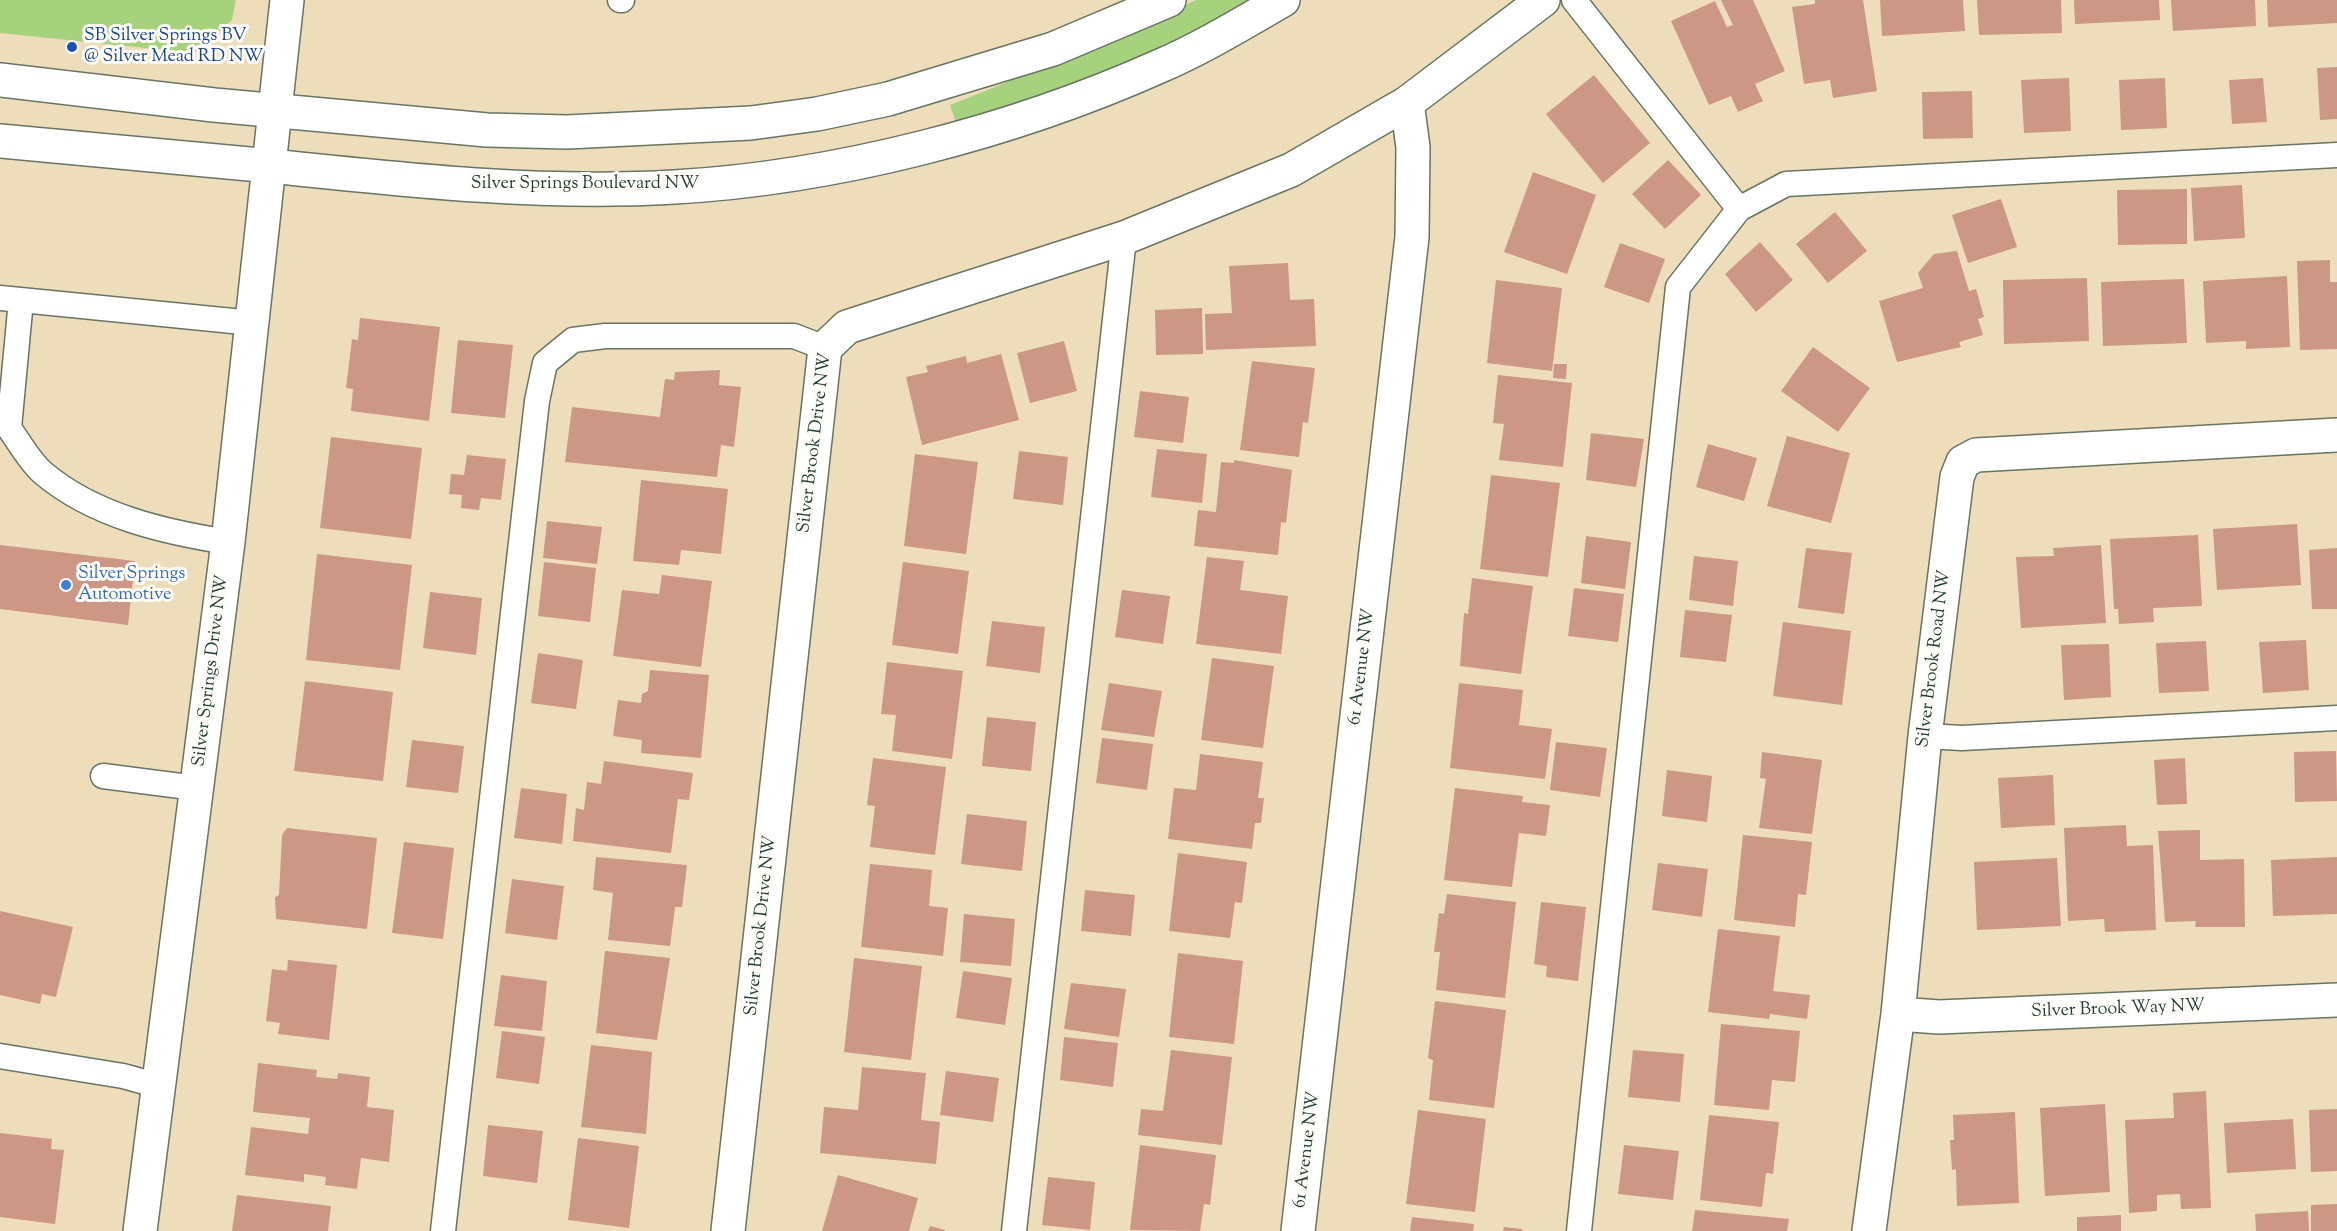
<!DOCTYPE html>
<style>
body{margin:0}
canvas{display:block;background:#eeddba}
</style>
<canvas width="2337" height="1231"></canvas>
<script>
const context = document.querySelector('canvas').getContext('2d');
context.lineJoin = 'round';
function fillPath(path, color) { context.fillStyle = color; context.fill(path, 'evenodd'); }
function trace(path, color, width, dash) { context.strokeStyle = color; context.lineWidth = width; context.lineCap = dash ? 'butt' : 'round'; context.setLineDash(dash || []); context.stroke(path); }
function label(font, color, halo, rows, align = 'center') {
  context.font = font + ' "Sorts Mill Goudy",serif'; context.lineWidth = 6; context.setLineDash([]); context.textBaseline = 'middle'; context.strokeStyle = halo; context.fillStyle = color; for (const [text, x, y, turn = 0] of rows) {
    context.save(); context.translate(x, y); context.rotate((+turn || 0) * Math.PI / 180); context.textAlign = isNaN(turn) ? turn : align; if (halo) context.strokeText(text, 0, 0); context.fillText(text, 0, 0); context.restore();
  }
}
const green = new Path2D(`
 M0 0H236L232 20 195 53 0 33Z
 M1196 0H1255L1196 32 1092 79 957 125 950 105 1107 42Z`);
const building = new Path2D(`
 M1721 0H1753L1785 71 1755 84 1763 101 1738 112 1731 96 1709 105 1671 21 1715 1 1727 27 1733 25Z
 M1815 0H1863L1877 91 1833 98 1830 80 1804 84 1792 7 1815 4Z
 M1880 0H1963L1965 31 1882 36Z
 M1977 0H2061L2062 33 1979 35Z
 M2074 0H2159L2160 20 2075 24Z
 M2171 0H2255L2256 26 2173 31Z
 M2267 0H2337V23L2268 27Z
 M2337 67V119L2320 120 2317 68Z
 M1594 75 1650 143 1603 183 1546 114Z
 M2069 78 2071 131 2024 133 2021 80Z
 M2165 78 2167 128 2121 130 2119 80Z
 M2263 78 2267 122 2232 124 2229 80Z
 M1972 91 1973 138 1923 139 1922 92Z
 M1668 160 1701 195 1665 229 1632 194Z
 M1533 172 1596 195 1567 274 1504 252Z
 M2242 185 2245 238 2194 241 2191 188Z
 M2187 189V244L2118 245 2117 190Z
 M2001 199 2017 247 1968 263 1952 215Z
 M1835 212 1867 251 1828 283 1796 244Z
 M1760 242 1793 280 1756 312 1725 274Z
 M1620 243 1665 259 1649 303 1604 287Z
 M1957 251 1969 291 1976 289 1984 317 1978 319 1983 335 1959 342 1961 347 1897 362 1879 301 1923 288 1918 273 1934 254Z
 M2330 260V282H2337V349L2300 350 2297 261Z
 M1288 263 1290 300 1314 299 1316 346 1206 350 1205 314 1232 313 1229 266Z
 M2287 276 2290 347 2246 349V341L2206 343 2203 281Z
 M2087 278 2089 341 2004 344 2003 280Z
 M2184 279 2187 343 2103 346 2101 282Z
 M1496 280 1562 288 1552 371 1487 363Z
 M1202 308 1203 354 1156 355 1155 310Z
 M360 318 440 327 429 421 351 411 353 389 346 388 352 339 358 340Z
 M458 340 513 345 505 418 451 413Z
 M1064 341 1077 391 1030 403 1017 353Z
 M1813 347 1870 388 1838 432 1781 391Z
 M1001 354 1019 420 922 445 906 377 928 372 926 366 966 356 967 363Z
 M1252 361 1315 368 1308 423 1303 422 1299 457 1240 450Z
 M1554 364H1567L1566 379 1553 378Z
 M720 370 719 385 741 387 734 447 721 445 717 477 565 462 572 407 660 417 665 379 674 380 675 372Z
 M1498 375 1572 383 1563 467 1499 460 1504 424 1493 423Z
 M1140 391 1189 397 1183 443 1134 437Z
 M1591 433 1644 439 1636 487 1586 480Z
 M1787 436 1850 453 1831 523 1767 506Z
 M331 437 422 448 411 539 320 528Z
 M1708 444 1757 458 1744 501 1696 487Z
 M1157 449 1207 454 1202 503 1151 497Z
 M1019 451 1068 457 1063 505 1013 499Z
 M915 454 978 462 966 554 904 546Z
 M467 455 506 459 501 500 481 498 479 510 461 508 462 495 449 494 451 474 464 475Z
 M1234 460 1292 470 1286 523 1281 522 1278 555 1194 546 1198 510 1216 512 1221 462 1234 463Z
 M1491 475 1560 483 1548 577 1480 569Z
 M641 480 728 489 721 554 681 550 679 565 633 561Z
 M547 521 602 527 597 564 543 558Z
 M2297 524 2301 585 2217 590 2213 529Z
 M2198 535 2202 606 2153 608 2154 622 2119 624 2118 609H2114L2110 539Z
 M1586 536 1631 542 1625 589 1581 583Z
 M0 545 135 561 128 625 0 609Z
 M2101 545 2106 623 2021 628 2016 557 2054 556 2053 548Z
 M1806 548 1852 553 1844 614 1798 608Z
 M2337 548V609H2312L2309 550Z
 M317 554 412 565 400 670 306 660Z
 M1694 556 1738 561 1733 606 1689 600Z
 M1207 557 1244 561 1240 590 1288 596 1281 654 1196 644Z
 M544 562 596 568 590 622 538 616Z
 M903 562 969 571 958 654 892 645Z
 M662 575 712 581 701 667 613 656 622 590 659 594Z
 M1472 578 1533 586 1521 674 1460 666 1464 613 1468 614Z
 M1574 588 1624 594 1618 642 1568 636Z
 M1122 590 1170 596 1163 644 1115 637Z
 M430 592 482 598 476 655 423 648Z
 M1685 610 1732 615 1726 662 1680 657Z
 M992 621 1045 627 1040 673 986 666Z
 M1783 622 1851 631 1842 705 1773 696Z
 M2306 640 2309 690 2263 693 2259 642Z
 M2206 641 2209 691 2159 693 2156 643Z
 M2109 644 2111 697 2064 700 2061 645Z
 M538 653 583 660 576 709 531 703Z
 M1212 658 1274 666 1263 748 1201 740Z
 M887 662 963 671 952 759 892 751 896 715 881 714Z
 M650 670 709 675 701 758 641 753 642 740 613 736 618 700 641 703 642 694 648 691Z
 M305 681 393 692 383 781 294 771Z
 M1109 683 1162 691 1154 737 1101 730Z
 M1459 683 1523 690 1519 725 1552 729 1545 779 1450 768Z
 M987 717 1036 722 1031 771 982 766Z
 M1102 738 1153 744 1147 790 1096 783Z
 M412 740 464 746 458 793 406 787Z
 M1556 742 1607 748 1600 797 1550 790Z
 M2336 751 2337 801 2295 802 2294 752Z
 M1762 752 1822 760 1812 834 1759 828 1766 779 1760 778Z
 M1200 754 1263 762 1258 798H1264L1261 823H1255L1252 849 1168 839 1174 788 1196 790Z
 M873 758 946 767 935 855 870 847 875 806 867 805Z
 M2185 758 2187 804 2157 805 2154 760Z
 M604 761 693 773 689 800 678 799 671 853 573 841 576 808 584 810 587 782 601 784Z
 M1667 770 1712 776 1707 822 1662 816Z
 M2053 775 2055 825 2001 828 1998 778Z
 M521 788 567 794 562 844 514 838Z
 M1455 788 1523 796 1522 802 1550 805 1546 836 1519 833 1512 887 1444 880Z
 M967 814 1027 821 1022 871 961 864Z
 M2126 825 2127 846 2153 845 2156 930 2105 932 2104 919 2068 921 2064 828Z
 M287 828 377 838 367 929 276 919 275 897 279 895 282 835Z
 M2200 830V860L2244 859 2245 927H2195L2196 921 2165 922 2158 831Z
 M1743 835 1812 842 1806 895 1798 894 1795 927 1734 920Z
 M404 842 454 848 443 939 392 933Z
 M1178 853 1247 862 1242 903 1235 902 1230 938 1169 931Z
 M596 857 687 865 682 907H675L670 946 608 940 613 893 593 890Z
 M2337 857V914L2273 916 2271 860Z
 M2057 858 2061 926 1977 930 1974 862Z
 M1658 863 1708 869 1702 917 1652 910Z
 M870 864 932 870 929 906 948 908 943 956 861 947Z
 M512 879 564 886 557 940 505 933Z
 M1085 890 1135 895 1131 936 1081 931Z
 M1447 894 1516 902 1505 998 1436 990 1440 952H1434L1439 913 1444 914Z
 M1541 902 1586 907 1578 981 1546 977 1547 966 1534 964Z
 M0 911 73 927 56 997 42 994 40 1004 0 995Z
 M964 914 1015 919 1011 966 960 962Z
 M1718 929 1780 936 1773 991 1810 995 1807 1019 1770 1014 1769 1019 1708 1012Z
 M605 951 670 958 657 1040 596 1033Z
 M1178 953 1243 961 1234 1044 1169 1037Z
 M854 958 922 966 911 1060 844 1052Z
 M288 960 337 965 329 1040 278 1034 280 1023 266 1021 272 969 287 971Z
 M963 971 1012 978 1005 1025 956 1018Z
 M501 975 547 981 542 1031 494 1026Z
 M1071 983 1126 989 1119 1037 1064 1029Z
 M1435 1001 1506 1010 1494 1108 1429 1100 1433 1060 1428 1058Z
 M1721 1024 1800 1031 1795 1082 1772 1080 1769 1110 1714 1105Z
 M502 1031 545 1037 539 1084 496 1078Z
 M1064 1037 1118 1043 1113 1087 1060 1080Z
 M591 1045 652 1052 646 1134 581 1127Z
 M1171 1050 1232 1057 1222 1145 1138 1135 1141 1109 1163 1111Z
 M1633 1050 1684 1054 1680 1102 1628 1097Z
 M258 1063 317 1070 316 1077 337 1079 338 1073 370 1077 367 1107 394 1110 389 1162 361 1158 357 1189 325 1185 326 1177 304 1174V1182L245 1175 251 1127 308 1134 310 1118 253 1112Z
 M862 1067 926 1073 921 1120 940 1122 936 1164 820 1153 824 1107 858 1110Z
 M946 1071 999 1078 993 1122 940 1115Z
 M2206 1091 2211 1208 2181 1209 2180 1194 2157 1195V1211L2129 1213 2125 1120 2174 1118 2173 1093Z
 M2105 1104 2110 1192 2045 1196 2040 1108Z
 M2337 1109V1171L2311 1172 2309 1110Z
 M1418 1110 1486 1119 1475 1212 1406 1204Z
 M2015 1112 2019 1203 1957 1206 1956 1169 1952 1170 1950 1140H1954L1953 1115Z
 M1709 1115 1779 1122 1773 1174 1766 1173 1762 1207 1700 1200Z
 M2293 1119 2296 1169 2227 1173 2224 1123Z
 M488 1125 543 1131 537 1183 483 1176Z
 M0 1133 52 1139 51 1149 64 1150 55 1224 0 1217Z
 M578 1138 639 1146 629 1228 568 1220Z
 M1140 1145 1216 1155 1210 1205 1204 1204 1200 1231 1130 1230Z
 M1624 1145 1679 1151 1673 1200 1618 1194Z
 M838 1175 918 1198 909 1231H822Z
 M1048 1177 1095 1182 1090 1230 1042 1225Z
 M237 1195 331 1206 328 1231H232Z
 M2337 1204V1231H2311V1205Z
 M1695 1210 1789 1219 1787 1231H1692Z
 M2308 1211 2309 1231H2256L2255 1214Z
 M2121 1215V1231H2077V1217Z
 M1412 1217 1474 1224 1473 1231H1410Z
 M930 1226 945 1230V1231H928Z
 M1504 1227 1522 1229V1231H1503Z`);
const service = new Path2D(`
 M620 0H622
 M1574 0 1739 209
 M0 298 253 323
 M21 300 9 428C19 442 30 462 43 473 94 516 164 532 228 542
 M1925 736 1962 738 2337 718
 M103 776 196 788
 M0 1056 123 1076 159 1086
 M443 1231 537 401 545 363 573 340 605 336H794L825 348
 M1014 1231 1124 238
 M1579 1231 1678 287 1739 209 1786 184 2337 155`);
const minor = new Path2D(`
 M1898 1014 1939 1017 2337 1000
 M140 1231 228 542 287 0
 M728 1231 825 348 847 327 1124 238 1291 170 1407 103 1543 0
 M1298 1231 1412 237 1413 147 1407 103
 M1869 1231 1898 1014 1925 736 1957 477 1963 462 1976 455 2337 435`);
const tertiary = new Path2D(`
 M0 80 214 105 487 130 567 132 751 123 817 114 888 99 1053 49 1169 0
 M0 141C90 150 181 157 271 166 405 180 539 195 674 187 835 178 1012 132 1160 66 1202 48 1243 23 1283 0`);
const markers = [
 [72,47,6,"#1a4fb4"],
 [66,585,6,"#3f7fe0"]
];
const transitNames = [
 ["SB Silver Springs BV",84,37],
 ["@ Silver Mead RD NW",84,58]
];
const streetNames = [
 ["Silver Springs Boulevard NW",585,185],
 ["Silver Brook Drive NW",816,443,-83],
 ["Silver Brook Road NW",1935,659,-83],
 ["61 Avenue NW",1363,667,-83],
 ["Silver Springs Drive NW",212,671,-83],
 ["Silver Brook Drive NW",762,926,-84],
 ["Silver Brook Way NW",2118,1010,-2],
 ["61 Avenue NW",1308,1150,-83]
];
const shopNames = [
 ["Silver Springs",78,575],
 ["Automotive",78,596]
];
fillPath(green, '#a6d17d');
fillPath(building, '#cc9784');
trace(service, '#677563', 27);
trace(minor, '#677563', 36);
trace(tertiary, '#677563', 36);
trace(service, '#fff', 24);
trace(minor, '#fff', 33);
trace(tertiary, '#fff', 33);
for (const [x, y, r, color] of markers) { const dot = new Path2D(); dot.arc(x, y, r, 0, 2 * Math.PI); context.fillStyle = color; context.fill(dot); trace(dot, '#fdfcf7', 2); }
label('18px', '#164399', '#fdfcf7', transitNames, 'left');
label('18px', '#1f3d34', '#fdfcf7', streetNames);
label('18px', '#366cbe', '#fdfcf7', shopNames, 'left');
</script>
